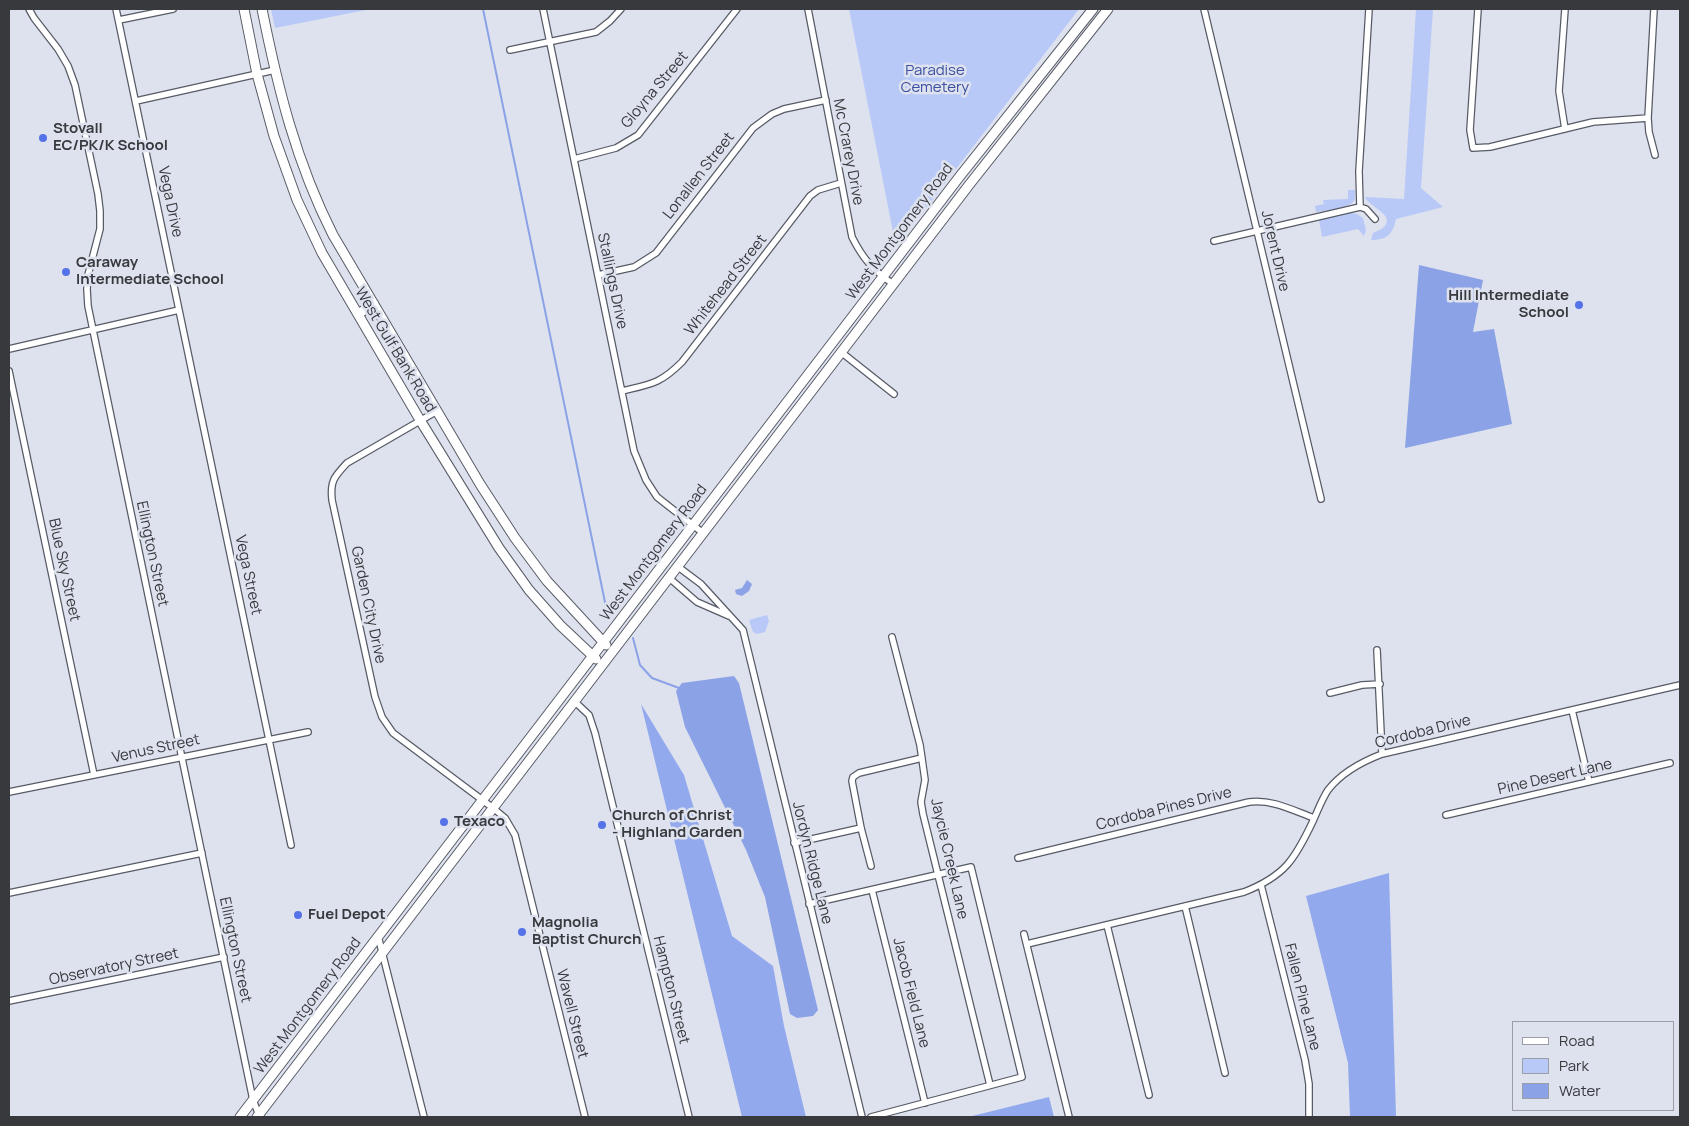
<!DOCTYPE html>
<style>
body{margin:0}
#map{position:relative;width:1689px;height:1126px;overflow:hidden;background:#dee2ee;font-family:Manrope,sans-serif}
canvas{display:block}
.frame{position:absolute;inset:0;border:10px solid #37393d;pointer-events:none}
.legend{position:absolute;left:1512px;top:1021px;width:162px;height:90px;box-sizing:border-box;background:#dee2ee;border:1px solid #9b9ea7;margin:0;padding:6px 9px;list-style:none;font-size:15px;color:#37393d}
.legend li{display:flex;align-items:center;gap:10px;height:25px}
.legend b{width:25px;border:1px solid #9b9ea7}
</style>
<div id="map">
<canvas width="1689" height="1126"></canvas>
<div class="frame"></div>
<ul class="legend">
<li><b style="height:6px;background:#fff"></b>Road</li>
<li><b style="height:14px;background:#b8c9f8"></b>Park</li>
<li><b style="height:14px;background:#8ba2e6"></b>Water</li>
</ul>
</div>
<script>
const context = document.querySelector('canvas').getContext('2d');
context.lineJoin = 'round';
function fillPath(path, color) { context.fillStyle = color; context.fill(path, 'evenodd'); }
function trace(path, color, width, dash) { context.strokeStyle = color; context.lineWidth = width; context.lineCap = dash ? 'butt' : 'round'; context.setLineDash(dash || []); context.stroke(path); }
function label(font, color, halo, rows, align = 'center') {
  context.font = font + ' Manrope,sans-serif'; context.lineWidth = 5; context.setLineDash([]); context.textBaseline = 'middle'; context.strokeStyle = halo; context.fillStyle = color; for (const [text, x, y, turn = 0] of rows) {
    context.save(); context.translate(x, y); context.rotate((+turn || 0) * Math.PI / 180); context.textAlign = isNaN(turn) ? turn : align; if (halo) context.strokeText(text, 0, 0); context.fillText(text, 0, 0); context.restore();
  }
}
const green = new Path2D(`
 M271 9H371L275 28Z
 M849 9H1079L896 247Z
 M1416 9H1433L1421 188 1443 207 1396 219C1393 234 1387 240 1371 240L1373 233C1376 231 1381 230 1384 227 1396 214 1368 207 1365 197L1404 199Z
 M1348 190H1355C1355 194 1356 199 1353 202 1348 208 1325 211 1316 212L1315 206 1324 204 1323 200 1348 199Z
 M1351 213 1357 214 1363 218 1366 230 1364 236 1358 229 1322 237 1319 220Z
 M767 615 769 621 765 632 757 634 753 632 749 620Z`);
const forest = new Path2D(`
 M641 704 684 775 732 936 773 966 784 1026 806 1117H742Z
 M1389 873 1396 1117H1350L1348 1063 1306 896Z
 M1049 1097 1054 1117H968Z`);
const water = new Path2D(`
 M1419 265 1483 280 1473 332 1494 329 1512 424 1405 448Z
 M747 580 752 584 749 591 742 596 736 594 735 590 742 588Z
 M734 676 739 683 818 1010 813 1016 797 1018 790 1014 765 897 746 850 685 727 676 691 682 683Z`);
const stream = new Path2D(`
 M483 9 607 612 611 619
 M633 638 640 665 652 678 679 688`);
const street = new Path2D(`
 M29 9 34 18 58 49 68 66 75 85 98 194 100 211V229L88 275 87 289 88 306 253 1100 259 1115
 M116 9 291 845
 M543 9 634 451 646 480 657 497 703 533
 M808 9 852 237C863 259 873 270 893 284
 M1204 9 1321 499
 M1478 9 1470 130 1473 148 1490 147 1593 122 1648 118
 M1565 9 1559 91 1565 129
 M1654 9 1648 118 1649 132 1655 155
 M119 20 173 9
 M510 50 596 32 610 21 621 9
 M136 101 275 70
 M574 159 616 148 638 135 737 9
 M1360 207 1359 171 1369 9
 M1214 241 1360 207 1366 209 1375 219
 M598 275 634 267 656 253 753 128 772 114 784 109 826 100
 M9 349 179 310
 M841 352 894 394
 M9 371 94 775
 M622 391C651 384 660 384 682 362L810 196 818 190 841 183
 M437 411 347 463C334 477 330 481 332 500L375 697 382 717 393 733 493 808 505 818 515 835 585 1117
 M677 566 701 584 743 630 862 1117
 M668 577 697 602 729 616
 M892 637 920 745 925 780 921 802 923 814 990 1085
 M1377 650 1382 754
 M1330 693 1362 685 1380 684
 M574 701 589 715 595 733 689 1117
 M1572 710 1589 782
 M9 792 308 732
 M1446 815 1670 763
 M794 843 861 828
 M1018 858 1249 802C1272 799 1292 810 1314 818
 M871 866 861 828 852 781 853 777 859 773 922 758
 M1261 885 1305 1060 1309 1084V1117
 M872 890 925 1103
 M9 893 202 853
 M809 904 971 867 1022 1077 871 1117
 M1185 906 1225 1073
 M1107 925 1149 1095
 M1024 934 1069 1117
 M378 936 424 1117
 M1027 944 1244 892C1285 876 1295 859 1313 821 1318 810 1322 799 1328 790 1342 772 1361 762 1382 754L1680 685
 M9 1001 224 957`);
const secondary = new Path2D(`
 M244 9 257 74 274 136 297 200 322 253 420 420 499 548 529 590 560 625 596 659
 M262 9C278 89 296 162 333 235L480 484 515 538 547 581 606 645
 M358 314 374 304
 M240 1117 960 176 1093 9
 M257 1117 969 185 1108 9`);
const markers = [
 [43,138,5,"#5573e8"],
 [66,272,5,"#5573e8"],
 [1579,305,5,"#5573e8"],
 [444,822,5,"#5573e8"],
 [602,825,5,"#5573e8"],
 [298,915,5,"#5573e8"],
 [522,932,5,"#5573e8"]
];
const parkNames = [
 ["Paradise",935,71],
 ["Cemetery",935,88]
];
const streetNames = [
 ["Gloyna Street",655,90,-50],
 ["Mc Crarey Drive",848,152,79],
 ["Lonallen Street",699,176,-52],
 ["Vega Drive",170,202,78],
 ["West Montgomery Road",900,232,-53],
 ["Jorent Drive",1275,251,77],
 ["Stallings Drive",612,281,78],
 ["Whitehead Street",726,285,-52],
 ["West Gulf Bank Road",395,350,59],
 ["West Montgomery Road",654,553,-53],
 ["Ellington Street",152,554,78],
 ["Blue Sky Street",64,570,78],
 ["Vega Street",248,575,78],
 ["Garden City Drive",368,605,78],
 ["Cordoba Drive",1423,732,-14],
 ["Venus Street",156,749,-12],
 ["Pine Desert Lane",1555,777,-13],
 ["Cordoba Pines Drive",1164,809,-14],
 ["Jaycie Creek Lane",949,859,77],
 ["Jordyn Ridge Lane",812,863,76],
 ["Ellington Street",235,950,78],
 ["Observatory Street",114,967,-12],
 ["Hampton Street",671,990,76],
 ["Jacob Field Lane",911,993,76],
 ["Fallen Pine Lane",1302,997,76],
 ["West Montgomery Road",308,1006,-53],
 ["Wavell Street",572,1014,76]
];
const poiNames = [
 ["Stovall",53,129],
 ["EC/PK/K School",53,146],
 ["Caraway",76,263],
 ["Intermediate School",76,280],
 ["Hill Intermediate",1569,296,"right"],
 ["School",1569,313,"right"],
 ["Church of Christ",612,816],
 ["- Highland Garden",612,833],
 ["Texaco",454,822],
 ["Fuel Depot",308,915],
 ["Magnolia",532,923],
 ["Baptist Church",532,940]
];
fillPath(green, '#b8c9f8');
fillPath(forest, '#92a9ed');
fillPath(water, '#8ba2e6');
trace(stream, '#8ba2e6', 2);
trace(street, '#575b65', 8);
trace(secondary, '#575b65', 11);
trace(street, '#fff', 5.5);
trace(secondary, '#fff', 9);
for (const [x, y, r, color] of markers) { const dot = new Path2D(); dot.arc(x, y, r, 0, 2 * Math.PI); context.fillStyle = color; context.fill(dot); trace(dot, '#dee2ee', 2); }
label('15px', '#3b50a0', '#dee2ee', parkNames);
label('15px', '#37393d', '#dee2ee', streetNames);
label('bold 15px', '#37393d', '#dee2ee', poiNames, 'left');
</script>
